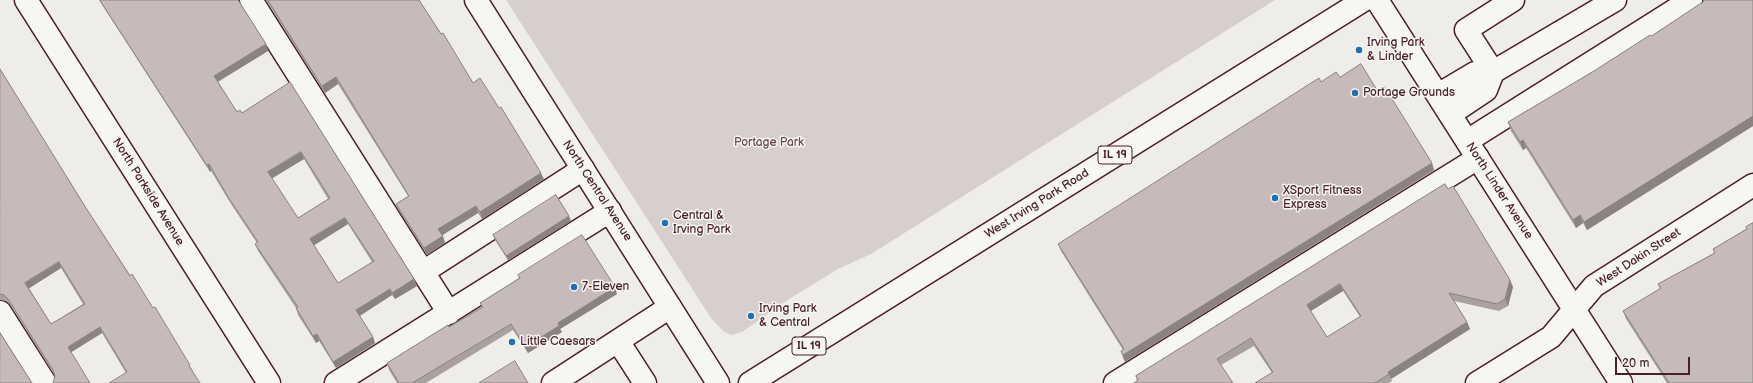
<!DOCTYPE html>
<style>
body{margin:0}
#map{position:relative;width:1753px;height:383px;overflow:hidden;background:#efedea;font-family:"Balsamiq Sans",sans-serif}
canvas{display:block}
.scale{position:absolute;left:1615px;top:357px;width:75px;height:18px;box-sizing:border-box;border:2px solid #4a1f2b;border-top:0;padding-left:5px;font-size:12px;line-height:14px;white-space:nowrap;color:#4a1f2b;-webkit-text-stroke:3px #f6f6f2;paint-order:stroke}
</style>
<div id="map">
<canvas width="1753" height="383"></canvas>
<div class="scale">20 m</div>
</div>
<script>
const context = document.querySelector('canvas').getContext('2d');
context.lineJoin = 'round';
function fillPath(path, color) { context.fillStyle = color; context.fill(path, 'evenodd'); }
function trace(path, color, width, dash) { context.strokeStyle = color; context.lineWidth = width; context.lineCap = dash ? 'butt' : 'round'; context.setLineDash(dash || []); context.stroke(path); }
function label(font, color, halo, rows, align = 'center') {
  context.font = font + ' "Balsamiq Sans",sans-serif'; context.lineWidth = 3; context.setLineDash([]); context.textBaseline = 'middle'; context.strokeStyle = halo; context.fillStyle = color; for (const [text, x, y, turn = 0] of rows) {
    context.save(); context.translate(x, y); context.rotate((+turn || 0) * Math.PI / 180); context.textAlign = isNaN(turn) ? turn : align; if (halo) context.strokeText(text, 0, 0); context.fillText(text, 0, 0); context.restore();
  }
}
const green = new Path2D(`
 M506 0H1275L871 254 838 269 786 301 742 332 732 335 724 332 711 318Z`);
const minor = new Path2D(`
 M26 0 269 383
 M251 0 449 313
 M1377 0 1621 383
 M1513 0 1466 30 1493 72 1615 0
 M1438 95 1475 73 1493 72 1486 90 1450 114
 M1467 141 1691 0
 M423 272 583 169
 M0 312 45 383
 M618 341 645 383
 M336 383 610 211
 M553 383 670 307
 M1115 383 1478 158
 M1477 383 1551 337 1594 286 1753 185`);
const major = new Path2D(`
 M476 0 718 383
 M750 383 1364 0`);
const wall = new Path2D(`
 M99 0H239V1L266 44 268 51 218 82 237 112 242 113 290 82 414 279 417 286 395 299 392 295 360 316 373 337 375 343 336 368 319 341 316 343 298 315 296 308 258 251 255 244 257 243 231 204 211 171 210 172ZM304 159 328 199 298 218 272 178ZM348 224 372 262 338 283 314 245Z
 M266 0H419L473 83 544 179 482 219 478 213 442 235 445 243 427 255 399 210 396 204 408 196 338 84 325 93Z
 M1753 0V126L1587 230 1583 223 1576 228 1526 148 1523 150 1511 131 1508 122 1594 71 1651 36Z
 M0 69 86 208 193 371 126 373 102 333 71 352 55 376 11 305 6 301 0 300ZM61 268 83 304 51 324 29 288Z
 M1340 77 1377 90 1432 163 1434 170 1125 362 1123 358 1121 351 1123 350 1061 251 1058 244 1321 82Z
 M1445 184 1510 280 1513 287 1508 306 1499 311 1454 301 1467 322 1470 329 1391 379 1392 381 1389 383H1255L1272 373 1254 346 1221 365 1137 381 1136 376ZM1343 291 1360 317 1327 337 1311 311Z
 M571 221 508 260 495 240 493 235Z
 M1753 223V383H1667L1626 319 1623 311 1660 289 1658 284 1714 253 1713 249 1746 229Z
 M518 275 617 294 560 329 562 332 528 353 513 330 426 383H397L389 370 387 363 482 307 480 303 519 278Z`);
const shadedWall = new Path2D(`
 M266 44 268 51 217 82 214 76Z
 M336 77 338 84 325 93 322 86Z
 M1753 116V126L1587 230 1584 222Z
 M1523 140 1526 148 1523 150 1520 142Z
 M301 152 304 159 271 179 268 172Z
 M1432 163 1434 170 1125 362 1123 355Z
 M209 164 211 171 210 172 207 165Z
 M541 173 544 179 482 219 480 212Z
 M476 206 478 213 441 236 438 229Z
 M1580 215 1583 223 1576 228 1573 220Z
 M569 216 571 221 508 260 506 256Z
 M345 218 348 224 313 246 310 239Z
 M443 236 445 243 427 255 424 248Z
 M59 262 61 268 28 289 25 283Z
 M414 279 417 286 395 299 392 293Z
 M1510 280 1513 287 1508 306 1505 299Z
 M1340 284 1343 291 1309 312 1307 305Z
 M615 287 617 294 560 329 562 332 528 353 525 347 558 323Z
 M390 289 392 295 359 316 356 310Z
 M1467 322 1470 329 1391 379 1388 372Z
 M100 327 102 333 70 353 68 347Z
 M317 334 319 341 316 343 313 336Z
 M373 337 375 343 336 368 333 362Z`);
const building = new Path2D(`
 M100 0H238L266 44 214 76 237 112 240 110 242 113 290 82 414 279 392 293 390 289 356 310 373 337 333 362 317 334 313 336 296 308 298 307 255 244 258 242 228 197 209 164 207 165ZM301 152 330 198 298 218 268 172ZM345 218 374 261 338 283 310 239Z
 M268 0H419L441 34 443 33 473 83 480 78 499 108 501 107 541 173 480 212 476 206 438 229 443 236 424 248 396 204 409 196 336 77 322 86Z
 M1706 0H1753V116L1584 222 1580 215 1573 220 1523 140 1520 142 1508 122 1594 71 1650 35 1651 36Z
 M1361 64 1377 90 1384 86 1432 163 1123 355 1121 351 1124 349 1058 244 1319 78 1321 82 1336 72 1340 77Z
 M0 69 86 208 130 276 132 274 153 308 155 307 190 365 189 366 200 383H109L127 372 100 327 68 347 90 383H53L55 376 53 370 8 299 4 295 0 294ZM59 262 85 304 51 324 25 283Z
 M1445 184 1448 189 1453 186 1510 280 1505 299 1497 304 1449 293 1467 322 1388 372 1389 374 1375 383H1255L1273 372 1251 338 1217 359 1233 383H1134L1138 380 1136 376ZM1340 284 1361 316 1327 337 1307 305Z
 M556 195 569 216 506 256 493 235Z
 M1753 223V383H1669L1623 311 1661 288 1658 284 1715 253 1713 249 1747 229 1746 227Z
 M582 235 615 287 558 323 559 326 525 347 511 324 412 383H399L387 363 448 325 449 327 483 307 480 303 520 278 518 275Z
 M0 333 32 383H0Z
 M515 361 528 383H479Z`);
const markers = [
 [1359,50,4,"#1f6fb2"],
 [1355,93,4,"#1f6fb2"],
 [1275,198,4,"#1f6fb2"],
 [665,223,4,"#1f6fb2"],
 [574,287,4,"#1f6fb2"],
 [751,316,4,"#1f6fb2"],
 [512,342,4,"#1f6fb2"]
];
const shields = [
 [1115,155,34],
 [809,346,34]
];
const shieldNames = [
 ["IL 19",1115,155],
 ["IL 19",809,346]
];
const poiNames = [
 ["Irving Park",1367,43],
 ["& Linder",1367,57],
 ["Portage Grounds",1363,93],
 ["XSport Fitness",1283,191],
 ["Express",1283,205],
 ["Central &",673,216],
 ["Irving Park",673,230],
 ["7-Eleven",582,287],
 ["Irving Park",759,309],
 ["& Central",759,323],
 ["Little Caesars",520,342]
];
const parkNames = [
 ["Portage Park",769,143]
];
const streetNames = [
 ["North Central Avenue",597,191,57],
 ["North Linder Avenue",1499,191,57],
 ["North Parkside Avenue",148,192,58],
 ["West Irving Park Road",1037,204,-32],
 ["West Dakin Street",1639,258,-33]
];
fillPath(green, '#d7cfce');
trace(minor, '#4a1f2b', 25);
trace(major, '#4a1f2b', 25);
trace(minor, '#f6f6f2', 22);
trace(major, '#f6f6f2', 22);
fillPath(wall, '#aaa0a1');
fillPath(shadedWall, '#8b8283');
fillPath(building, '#c6babb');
trace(building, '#8b8283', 1);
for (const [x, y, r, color] of markers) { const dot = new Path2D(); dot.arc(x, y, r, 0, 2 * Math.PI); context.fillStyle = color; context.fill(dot); trace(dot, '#f6f6f2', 1.5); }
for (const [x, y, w] of shields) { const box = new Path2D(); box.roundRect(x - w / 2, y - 9, w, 18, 3); context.fillStyle = '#f6f6f2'; context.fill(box); trace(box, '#4a1f2b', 1); }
label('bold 11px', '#4a1f2b', null, shieldNames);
label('12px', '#4a1f2b', '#f6f6f2', poiNames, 'left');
label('12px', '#6d4b54', '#f6f6f2', parkNames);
label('12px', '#4a1f2b', '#f6f6f2', streetNames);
</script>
